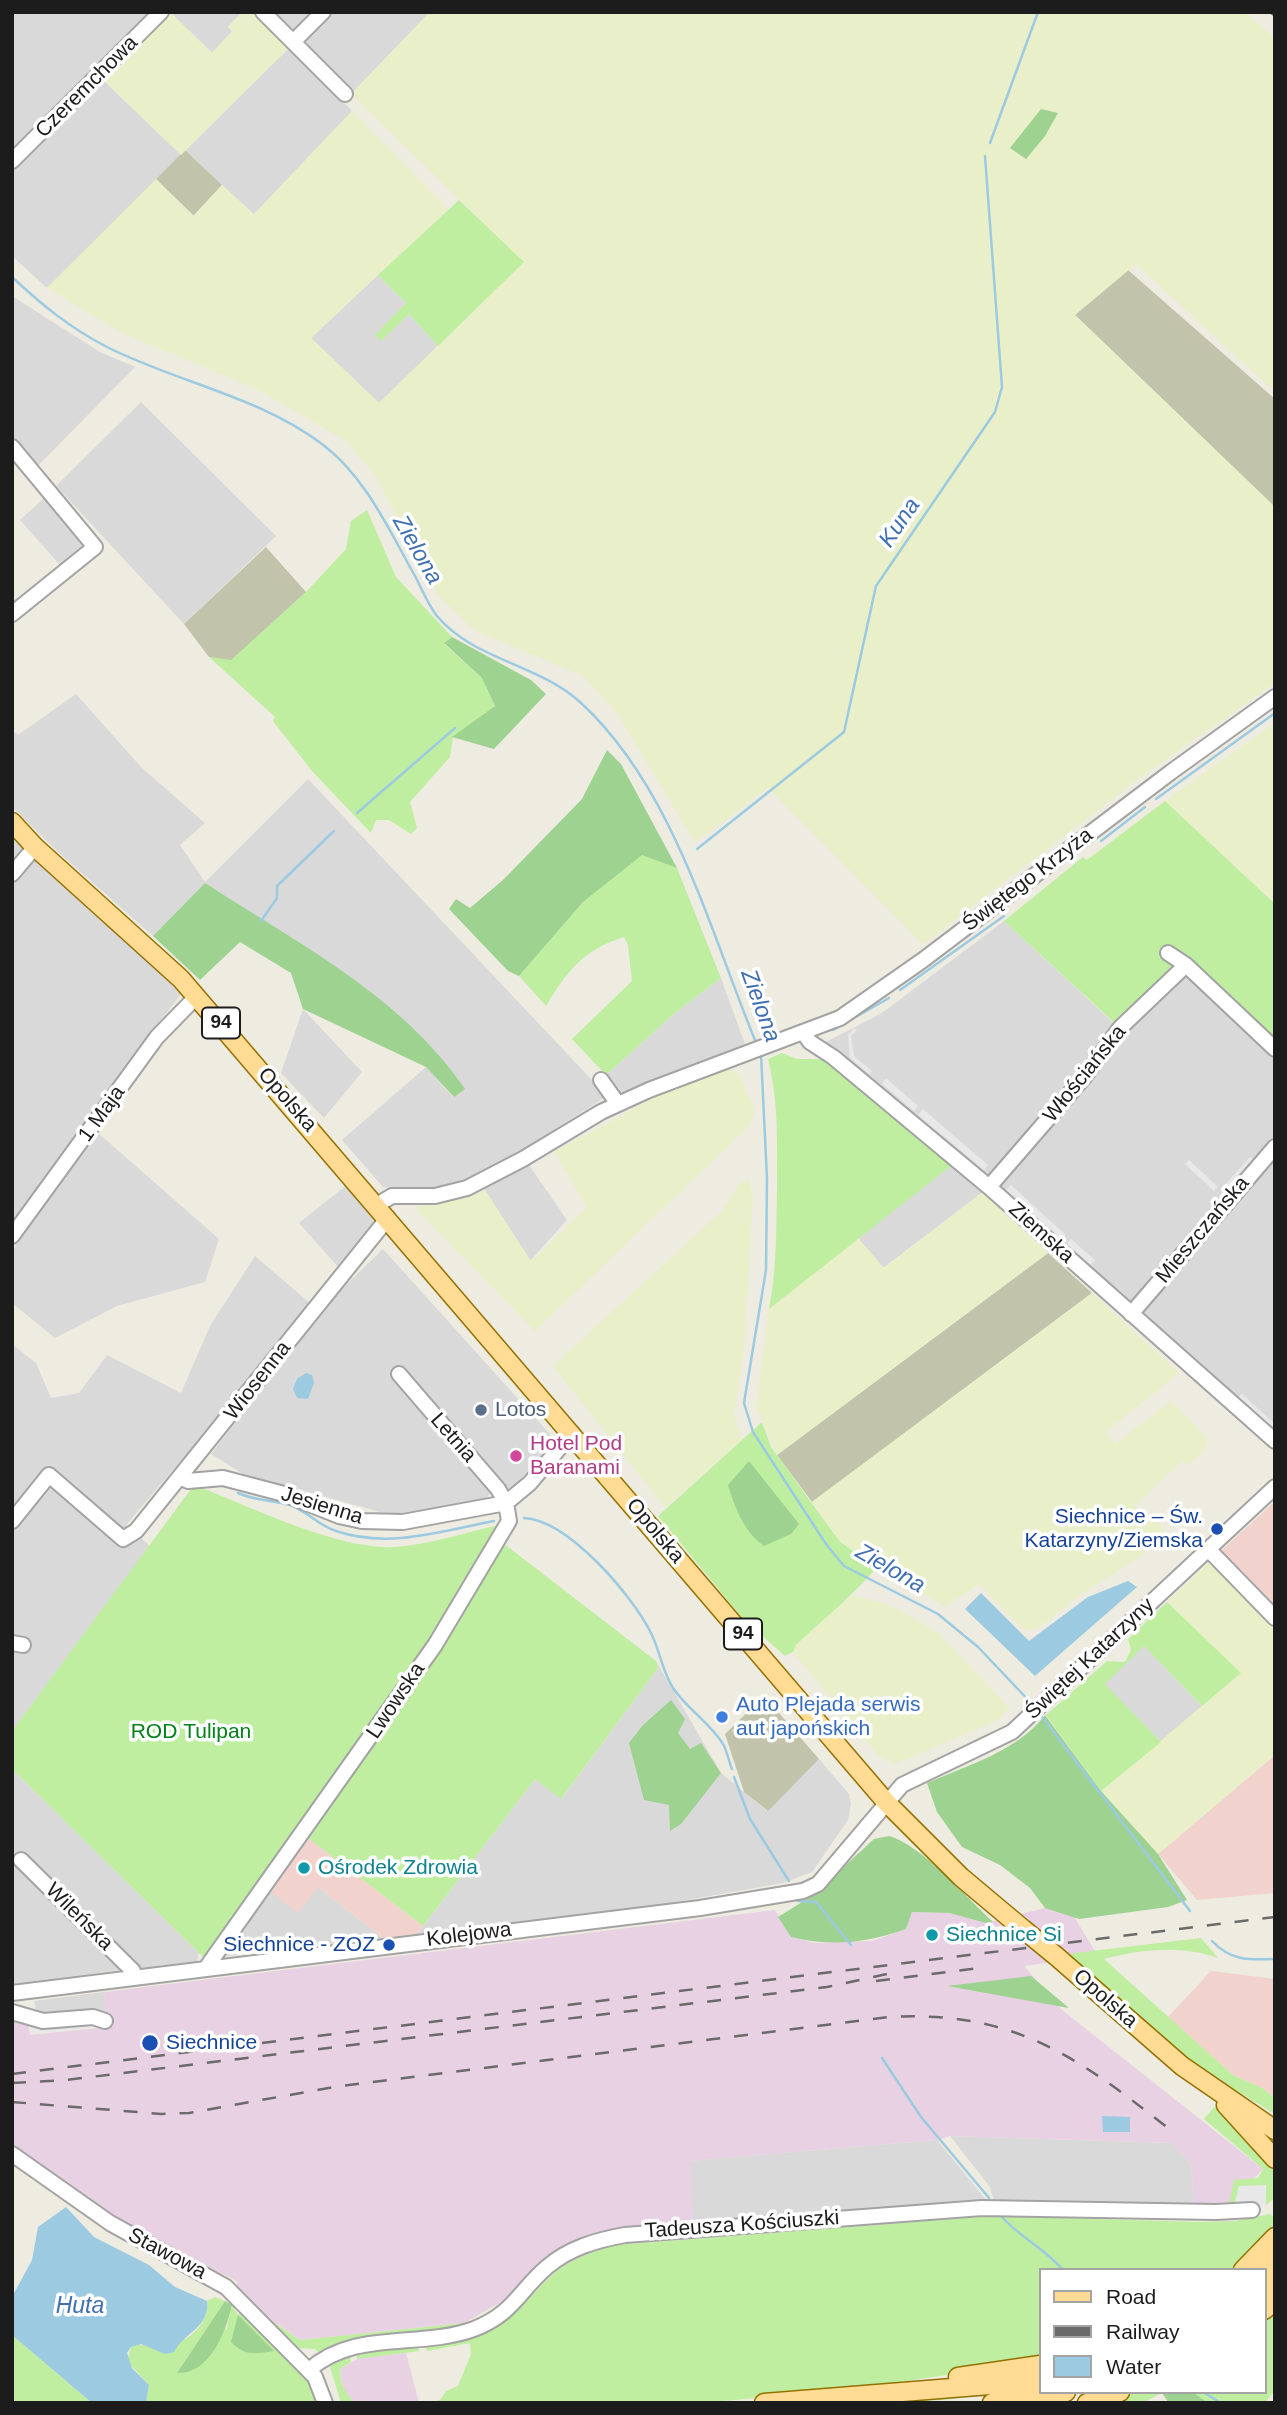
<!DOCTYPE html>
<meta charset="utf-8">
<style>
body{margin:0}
#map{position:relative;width:1287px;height:2415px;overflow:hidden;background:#eeebe0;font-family:Arial,sans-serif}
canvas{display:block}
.frame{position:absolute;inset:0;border:14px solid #1c1c1c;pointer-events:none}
.legend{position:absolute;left:1039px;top:2268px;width:228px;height:126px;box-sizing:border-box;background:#fff;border:2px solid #a4a4a4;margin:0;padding:9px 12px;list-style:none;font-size:21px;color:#1c1c1c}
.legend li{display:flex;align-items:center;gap:14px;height:35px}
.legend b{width:35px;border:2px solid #a4a4a4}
</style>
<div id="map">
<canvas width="1287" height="2415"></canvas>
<div class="frame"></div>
<ul class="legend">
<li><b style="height:9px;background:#ffdb94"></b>Road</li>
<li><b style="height:9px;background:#6a6a6a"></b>Railway</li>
<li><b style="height:19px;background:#9ccae1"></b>Water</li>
</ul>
</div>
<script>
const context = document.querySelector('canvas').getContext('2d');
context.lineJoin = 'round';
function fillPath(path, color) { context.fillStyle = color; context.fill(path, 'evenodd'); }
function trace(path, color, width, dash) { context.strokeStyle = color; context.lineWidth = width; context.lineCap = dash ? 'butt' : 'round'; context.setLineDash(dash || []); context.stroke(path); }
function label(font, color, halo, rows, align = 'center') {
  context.font = font + ' Arial,sans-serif'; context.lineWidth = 7; context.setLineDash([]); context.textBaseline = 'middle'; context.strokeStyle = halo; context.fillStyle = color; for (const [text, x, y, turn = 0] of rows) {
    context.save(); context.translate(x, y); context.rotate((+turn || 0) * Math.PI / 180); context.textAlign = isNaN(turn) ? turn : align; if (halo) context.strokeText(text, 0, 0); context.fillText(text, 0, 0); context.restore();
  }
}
const residential = new Path2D(`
 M12 12H242L228 27 233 31 212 53 171 13 104 81 181 155 47 288 12 256Z
 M272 12H430L351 94Z
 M290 47 352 111 254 215 185 150Z
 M378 275 406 303 376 335 381 340 409 314 438 346 379 403 311 338Z
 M12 296 100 352 135 367 26 478 12 462Z
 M141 402 276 536 184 624 56 486Z
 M45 497 85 543 60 565 20 520Z
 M76 694 142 768 205 823 180 845 205 882 308 779 607 1096 519 1152 452 1185 425 1191 383 1187 342 1140 426 1067 453 1097 464 1089 205 883 153 936 58 852 12 807V730L18 735Z
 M12 835 42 866 182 993 122 1070 12 1225Z
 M1004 921 1119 1028 1177 966 1275 1049V1434L1003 1190 826 1042 882 1013Z
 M721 978 745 1044 620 1094 606 1075 676 1012Z
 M303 1009 362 1072 324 1118 281 1073Z
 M97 1132 219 1239 205 1282 117 1306 55 1338 12 1303V1251Z
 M529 1165 567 1220 530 1261 483 1187Z
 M951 1166 984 1191 883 1268 857 1237Z
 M348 1184 376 1224 339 1268 299 1223Z
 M383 1249 557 1442 513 1487 490 1494 481 1503 402 1518 243 1474 211 1454 322 1308Z
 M255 1256 312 1305 205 1439 195 1444 126 1525 150 1546 12 1731V1344L36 1363 51 1398 79 1393 107 1355 181 1393 210 1326Z
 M1144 1646 1202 1706 1161 1742 1104 1684Z
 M656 1661 721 1773 767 1811 819 1759 849 1794 851 1804 848 1820 812 1872 783 1883 664 1904 417 1934 535 1779 562 1798 658 1668Z
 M12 1769 199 1953 197 1961 136 1969 24 1853 18 1861 127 1969 12 1984Z
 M318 1887 383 1938 218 1957 268 1890Z
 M104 1992 106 2012 37 2014 34 2001Z
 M950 2136 1173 2143 1191 2164 1194 2206 994 2201 990 2187Z
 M937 2140 987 2201 693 2222 689 2161Z`);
const commercial = new Path2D(`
 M1275 1501V1611L1218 1554Z
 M1275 1755V1893L1197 1900 1158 1854Z
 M307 1837 423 1926 417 1934 383 1938 318 1887 298 1913 268 1890Z
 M1211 1971 1275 1979V2098L1262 2088 1233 2075 1168 2017Z`);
const industrial = new Path2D(`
 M1045 1908 1073 1915 1098 1956 1024 1966 1062 2010 1263 2169 1229 2205 1194 2206 1191 2164 1173 2143 950 2136 937 2140 690 2161 693 2222 611 2229 581 2238 547 2257 510 2297 464 2323 300 2340 276 2323 273 2326 237 2290V2282L230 2277 216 2272 120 2220 12 2145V2022L28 2021 30 2035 107 2027 104 1992 775 1910 791 1937 815 1943 872 1941 906 1929 912 1912 949 1913 986 1923Z
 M406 2353 419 2403H356L343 2391 340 2369 359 2358Z`);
const construction = new Path2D(`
 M185 150 222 185 194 216 156 179Z
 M1128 270 1275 399V507L1075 315Z
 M266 547 306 592 231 661 209 657 184 624Z
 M1048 1253 1092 1293 812 1502 777 1455Z
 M764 1696 819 1759 768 1811 744 1792 725 1734Z`);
const farmland = new Path2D(`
 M242 12H255L290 47 181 155 104 80 171 13 212 53 232 31 228 27Z
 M430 12H1244L1275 38V392L1136 264 1075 315 1275 507V683L1145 774 923 944 768 788 695 842 617 713 583 676 474 630 439 596 375 475 346 441 257 389 124 334 47 288 156 179 193 216 222 185 254 214 352 111 448 209 311 338 379 403 524 262 351 94Z
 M1275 723V904L1165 801Z
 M728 1067 739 1074 753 1105 754 1114 748 1127 535 1331 414 1207 437 1204 483 1187 531 1261 587 1207 554 1152 667 1091Z
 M748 1178 753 1196 745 1339 734 1416 742 1440 665 1507 553 1366 723 1210 738 1185Z
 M982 1193 1048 1253 777 1455 756 1406 769 1309 857 1237 884 1268Z
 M1092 1293 1179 1373 1106 1432 1115 1444 1171 1401 1208 1439 1203 1453 1188 1465 1182 1461 1135 1506 1139 1514 1133 1523 1138 1527 1156 1513 1165 1535 1136 1560 1081 1594 1040 1627 1031 1630 1022 1628 979 1584 945 1607 840 1542 812 1502Z
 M1209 1562 1275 1629V1755L1158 1854 1101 1791 1241 1673 1167 1602Z
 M855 1595 892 1606 938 1633 1009 1707 1000 1719 895 1764 878 1755 793 1652 796 1645 840 1603Z`);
const grass = new Path2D(`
 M459 200 524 262 438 346 409 314 381 341 375 335 406 303 378 275Z
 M367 510 396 577 452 637 444 644 482 678 495 706 453 737 450 757 410 802 417 828 411 834 389 820H376L371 833 312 771 273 721 275 717 209 657 231 660 306 592 346 549 351 521Z
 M1165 801 1275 904V1040L1177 966 1120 1028 1004 921 1083 857 1087 860Z
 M642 854 677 868 721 978 676 1012 606 1075 572 1039 632 981 628 945 624 937C583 950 568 970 546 1006L519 976 583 902Z
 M782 1053 797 1059H825L951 1166 769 1309C777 1269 776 1231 777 1190 777 1146 779 1102 768 1059Z
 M762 1422 771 1447 840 1542 877 1567C853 1596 823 1619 796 1645L793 1652 785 1656 744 1620 658 1516Z
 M194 1485C250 1506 336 1550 395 1547 428 1545 463 1533 495 1526L498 1531 428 1645 203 1957 12 1769V1731Z
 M503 1543 656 1661 658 1668 561 1799 535 1779 423 1926 307 1837 420 1677 477 1591Z
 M1167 1602 1241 1673 1202 1706 1144 1646 1105 1684 1161 1742 1101 1791 1046 1715 1107 1661 1125 1662 1131 1650 1128 1639Z
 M1201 1938 1218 1958C1181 1945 1142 1949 1104 1959L1233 2075 1262 2088 1275 2098V2114L1242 2094 1240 2098 1192 2065 1066 1954Z
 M1216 2105 1275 2167V2198L1266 2205 1265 2185 1234 2206 1229 2205 1234 2180 1258 2178 1263 2169 1204 2119Z
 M1270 2214 1274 2217 1275 2230 1237 2270H1040V2361L860 2388 703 2403H427L440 2400 446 2391 458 2386 471 2354 470 2343 427 2351 426 2345C448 2342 473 2340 493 2328 519 2314 535 2289 557 2271 573 2258 597 2250 616 2245L993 2216 1200 2222 1236 2221Z
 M215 2297 225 2301 177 2373 195 2369 227 2327 232 2305 238 2315 241 2309 312 2382 319 2403H146L149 2385 127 2361 131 2347C140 2342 142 2346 151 2347 178 2350 210 2329 207 2301Z
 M1275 2308V2390L1265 2403H1208L1193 2392H1264V2317Z
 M275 2323 300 2340 464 2323 466 2326 320 2354 315 2349 295 2348 273 2326Z
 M12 2335 92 2403H12Z
 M418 2346 419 2351 357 2359 356 2353Z
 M349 2354 351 2362 340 2369C341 2385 344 2392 356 2403H341L330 2367 338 2358Z
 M1030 2387C971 2400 912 2403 852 2403Z
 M1135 2392H1163L1143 2403H1101Z`);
const forest = new Path2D(`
 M1041 109 1058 113 1045 136 1026 159 1010 148Z
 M452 637 531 680 546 694 494 749 452 737 495 706 482 678 444 643Z
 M607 750 621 764 677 868 642 855 583 902 519 976 508 971 449 909 456 899 470 908 503 880 582 799Z
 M205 883C297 943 402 996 465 1089L454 1097 426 1067 303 1009 291 973 240 942 200 980 153 936Z
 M749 1461 799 1524 791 1534 764 1546C744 1532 735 1508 728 1485Z
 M671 1700 685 1719 678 1733 690 1749 701 1743 721 1773 681 1824 670 1831 669 1805 644 1800 629 1743 642 1726Z
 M1045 1715 1101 1791 1158 1854 1187 1900 1168 1907 1079 1919 1045 1908 1030 1888 1000 1865 962 1847 937 1812 927 1783C968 1765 1018 1751 1045 1715Z
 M889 1836C923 1846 966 1897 993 1922L986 1923 949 1913 912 1912 906 1929C867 1943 832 1947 791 1937L778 1917 812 1896 874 1839Z
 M1031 1976 1069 2008 947 1986Z
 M225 2301 232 2305C226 2332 209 2375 177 2373Z
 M238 2315 274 2351C256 2354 244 2356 231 2342Z
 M1193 2392 1208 2403H1169L1162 2393Z`);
const parking = new Path2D(`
 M854 1028 857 1030 851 1036 854 1056 872 1071 869 1074 850 1058 848 1035Z
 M886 1078 918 1106 914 1111 882 1084Z
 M923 1109 988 1165 984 1170 918 1115Z
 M1250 1157 1255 1161 1228 1192 1223 1187Z
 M1189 1160 1218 1187 1214 1191 1185 1164Z
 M1011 1185 1066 1235 1062 1240 1006 1190Z
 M1071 1239 1095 1260 1090 1266 1066 1244Z
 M1242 1394 1275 1424V1435L1236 1399Z
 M89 2021V2028L30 2034V2028Z
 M1266 2185V2205L1233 2209 1239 2186Z`);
const water = new Path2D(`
 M306 1373 312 1375 314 1383 308 1399 297 1398 293 1389 297 1379Z
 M1128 1581 1137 1587 1035 1676 965 1609 981 1593 1029 1641 1088 1597Z
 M1102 2116 1130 2117V2132H1103Z
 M66 2207 94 2237 149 2265 175 2287 207 2301C210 2328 184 2332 174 2352L165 2354 141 2344 131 2347 127 2353 132 2368 149 2385 146 2403H92L12 2335V2297L32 2260 38 2227Z`);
const stream = new Path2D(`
 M990 143 1038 12
 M12 277C42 305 70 328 107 347 176 382 258 396 322 444 365 476 389 530 415 576 422 589 428 605 437 616 474 660 538 664 580 702 674 788 710 932 757 1045
 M1156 799 1275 713
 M357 813 455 728
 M1101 841 1145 807
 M697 849 844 732 876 586 995 412 1002 387 985 156
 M261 921 277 898V886L334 831
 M900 990 1004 916
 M833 1030 889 998
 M761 1054 767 1179 766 1270 744 1403 753 1432 826 1544 844 1566 938 1614 978 1647 1033 1705
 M238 1493C256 1501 272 1500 290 1505 307 1511 319 1526 336 1531 389 1549 442 1531 494 1521
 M524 1518C568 1520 632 1595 651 1633 660 1651 662 1671 673 1688 687 1709 710 1723 723 1744 727 1751 729 1762 732 1769
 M1039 1713 1190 1911
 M734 1777 750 1819 789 1881
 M798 1901 816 1902 851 1945
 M1212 1941C1231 1961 1248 1960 1275 1959
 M882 2058 921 2117 989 2198
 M1001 2216C1019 2237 1045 2248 1063 2270
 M1203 2392 1221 2403`);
const minor = new Path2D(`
 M263 12 345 94
 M293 42 323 12
 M12 161 161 12
 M12 447 95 547 12 614
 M12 874 35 847
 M1168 953 1186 965 1275 1049
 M803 1032 810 1042 833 1057 989 1187 1275 1441
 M601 1080 618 1104
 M989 1187 1085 1076 1120 1028 1186 965
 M377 1205 392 1196H435L467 1188 523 1159 601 1112 649 1090 840 1018 923 960 1171 772 1275 697
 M12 1236 157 1037 197 996
 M1131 1314 1275 1147
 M182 1478 188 1481 223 1478 284 1494 339 1516 362 1521 403 1522 506 1503 530 1483 572 1433
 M12 1521 49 1475 123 1539 136 1531 388 1218
 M1208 1549 1275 1618
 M12 1643 23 1645
 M21 1860 133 1971V1976
 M206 1968 435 1645 509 1521 506 1503 498 1489 399 1374
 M12 1993 700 1908 803 1891 818 1884 902 1785 1012 1732 1275 1487
 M12 2012 43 2021 93 2017 105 2021
 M12 2154 110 2223 226 2287 315 2377 325 2403
 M309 2370C355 2329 419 2349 474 2329 513 2314 519 2291 547 2267 569 2248 597 2240 625 2235L982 2208 1216 2212 1252 2210`);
const major = new Path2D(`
 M12 822 35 847 181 979 886 1802 961 1877 1023 1929
 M1056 1956 1182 2066 1275 2130
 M1226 2105 1275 2159
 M1243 2270 1275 2237
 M1264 2270 1275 2259
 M1264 2291 1275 2281
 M1264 2310 1275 2301
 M958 2377 1040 2365
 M764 2403 1040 2381
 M992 2403 1066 2392
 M1087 2403 1120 2392`);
const rail = new Path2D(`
 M1270 12 1275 16
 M876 1981 980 1968
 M12 2074 1275 1917
 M12 2083 66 2080 827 1987 887 1974
 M12 2102 161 2114 189 2113 334 2087 888 2017C1012 2010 1075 2055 1168 2128`);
const majorBridge = new Path2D(`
 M1023 1929 1056 1956`);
const markers = [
 [481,1410,7,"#5c6f8a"],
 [516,1456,7,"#d1479c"],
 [1217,1529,7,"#1a4fb4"],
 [722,1717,7,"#3f7fe0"],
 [304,1868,7,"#0f9aa8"],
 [932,1935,7,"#0f9aa8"],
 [389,1945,7,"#1a4fb4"],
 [150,2043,9,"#1a4fb4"]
];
const shields = [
 [221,1023,38],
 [743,1634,38]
];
const shieldNames = [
 ["94",221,1023],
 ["94",743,1634]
];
const streetNames = [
 ["Czeremchowa",87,87,-45],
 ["Świętego Krzyża",1028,880,-37],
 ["Włościańska",1085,1074,-51],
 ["Opolska",287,1100,49],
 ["1 Maja",102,1114,-54],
 ["Mieszczańska",1203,1230,-50],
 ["Ziemska",1041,1233,42],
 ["Wiosenna",258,1381,-52],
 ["Letnia",453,1438,49],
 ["Jesienna",322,1506,17],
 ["Opolska",655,1531,50],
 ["Świętej Katarzyny",1090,1659,-43],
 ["Lwowska",396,1701,-56],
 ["Wileńska",79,1917,45],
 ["Kolejowa",469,1935,-7],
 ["Opolska",1105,1999,41],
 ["Tadeusza Kościuszki",742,2225,-4],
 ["Stawowa",167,2254,28]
];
const serviceNames = [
 ["Lotos",495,1410]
];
const hotelNames = [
 ["Hotel Pod",530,1444],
 ["Baranami",530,1468]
];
const transitNames = [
 ["Siechnice – Św.",1203,1517],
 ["Katarzyny/Ziemska",1203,1541],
 ["Siechnice - ZOZ",375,1945],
 ["Siechnice",166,2043,"left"]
];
const shopNames = [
 ["Auto Plejada serwis",736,1705],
 ["aut japońskich",736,1729]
];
const parkNames = [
 ["ROD Tulipan",191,1732]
];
const cultureNames = [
 ["Ośrodek Zdrowia",318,1868],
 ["Siechnice Si",946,1935]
];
const waterNames = [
 ["Kuna",900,523,-56],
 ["Zielona",417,550,60],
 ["Zielona",760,1006,70],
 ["Zielona",890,1569,30],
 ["Huta",80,2307]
];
fillPath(residential, '#dad9d9');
fillPath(commercial, '#f1d2cd');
fillPath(industrial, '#e8d1e2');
fillPath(construction, '#c1c3ab');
fillPath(farmland, '#e9f0c9');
fillPath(grass, '#bfeea0');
fillPath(forest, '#9ed291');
fillPath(parking, '#e8e8e8');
fillPath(water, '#9ccae1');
trace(stream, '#9ccae1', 2.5);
trace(minor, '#a3a3a3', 18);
trace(major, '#937100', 21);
trace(minor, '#fff', 14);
trace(major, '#ffdb94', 18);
trace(rail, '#6a6a6a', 2.5, [14, 14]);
trace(majorBridge, '#937100', 21, []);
trace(majorBridge, '#ffdb94', 18);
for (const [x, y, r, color] of markers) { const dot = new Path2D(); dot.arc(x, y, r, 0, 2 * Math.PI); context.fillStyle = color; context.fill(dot); trace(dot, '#fff', 2.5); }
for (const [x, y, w] of shields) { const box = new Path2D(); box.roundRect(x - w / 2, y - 15.5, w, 31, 5); context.fillStyle = '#fff'; context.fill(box); trace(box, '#1c1c1c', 2); }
label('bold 19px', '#1c1c1c', null, shieldNames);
label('21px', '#1c1c1c', '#fff', streetNames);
label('21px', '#4e5e75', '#fff', serviceNames, 'left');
label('21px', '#b23c85', '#fff', hotelNames, 'left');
label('21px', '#164399', '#fff', transitNames, 'right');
label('21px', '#366cbe', '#fff', shopNames, 'left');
label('21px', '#028219', '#fff', parkNames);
label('21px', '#0d838f', '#fff', cultureNames, 'left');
label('italic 23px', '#406fb3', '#fff', waterNames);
</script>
